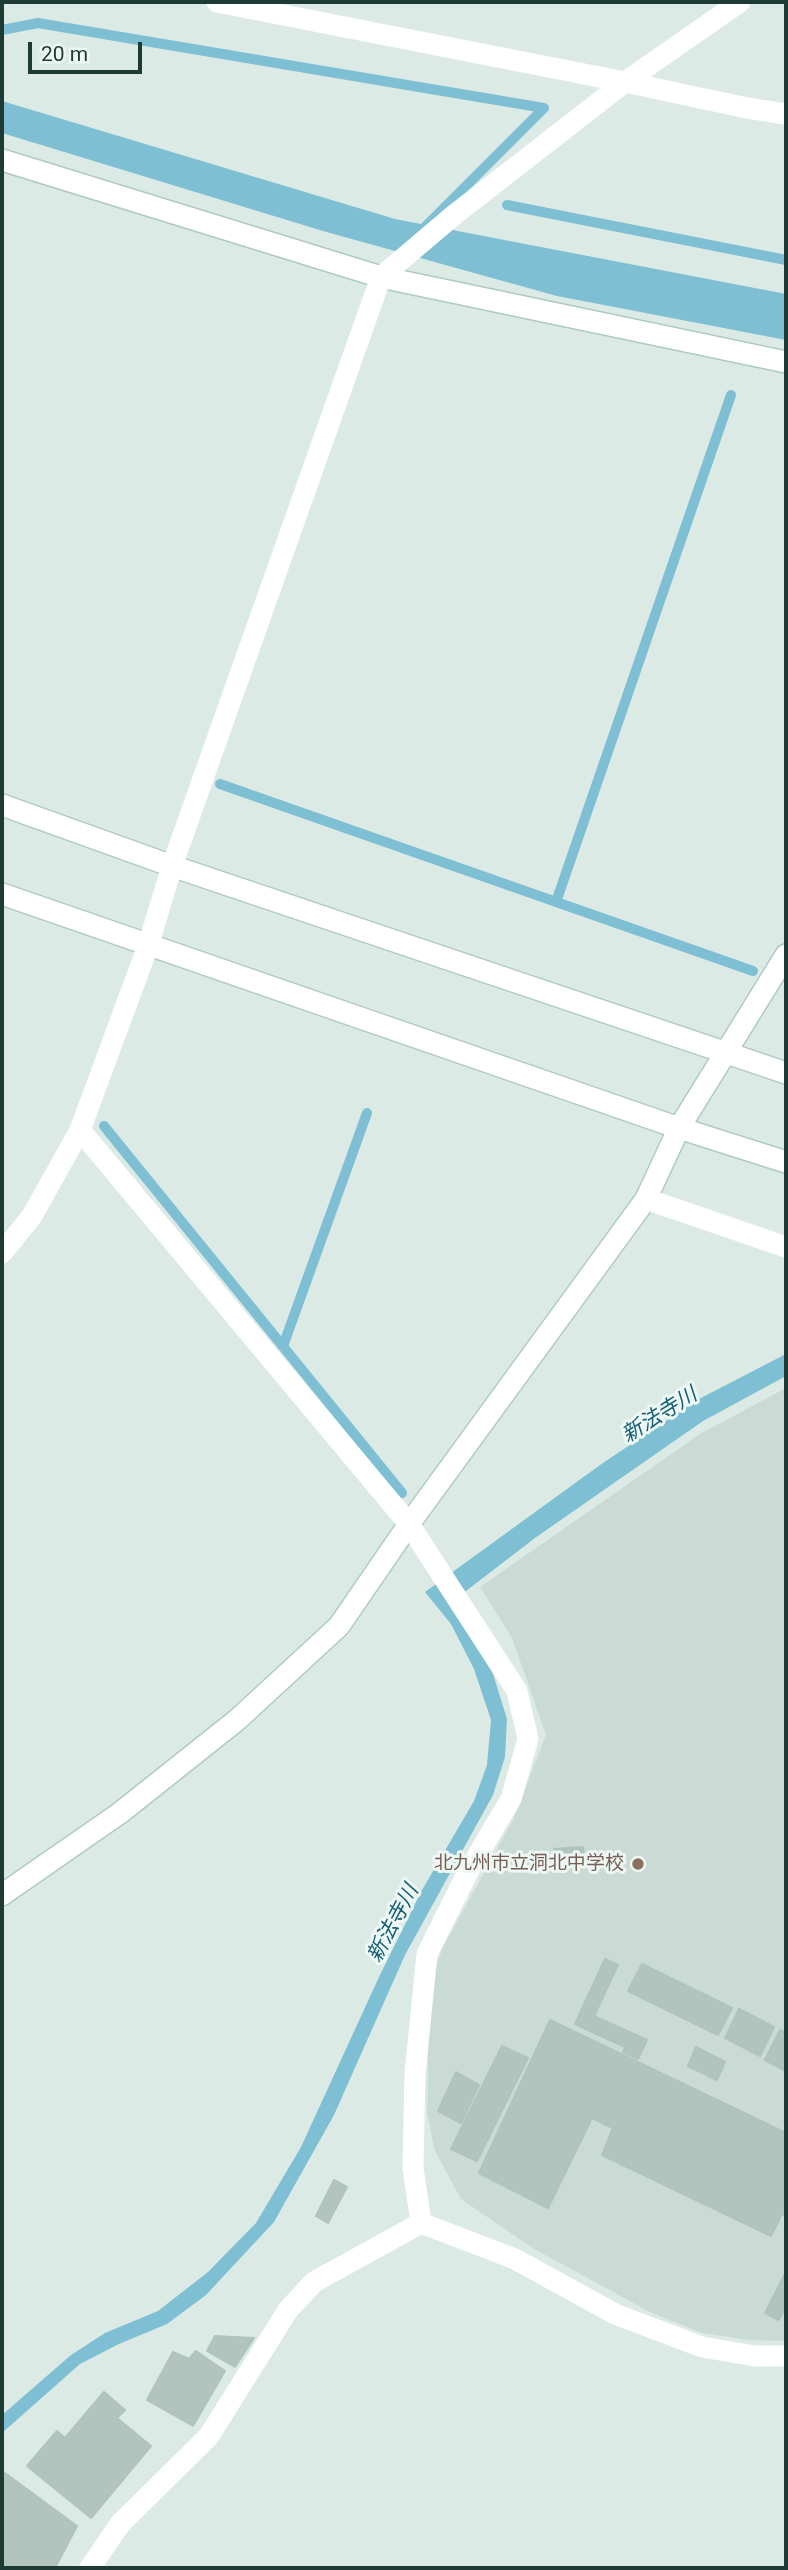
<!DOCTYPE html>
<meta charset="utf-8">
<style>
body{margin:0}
#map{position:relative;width:788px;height:2570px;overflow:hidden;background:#dceae5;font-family:Roboto,sans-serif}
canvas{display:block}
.frame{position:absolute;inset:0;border:4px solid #1d3a35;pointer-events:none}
.scale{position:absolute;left:28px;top:42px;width:114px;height:32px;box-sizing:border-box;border:4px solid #1d3a35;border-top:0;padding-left:9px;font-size:21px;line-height:24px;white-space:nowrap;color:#1d3a35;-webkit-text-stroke:5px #edf7f3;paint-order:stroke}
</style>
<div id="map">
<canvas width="788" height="2570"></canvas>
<div class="frame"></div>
<div class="scale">20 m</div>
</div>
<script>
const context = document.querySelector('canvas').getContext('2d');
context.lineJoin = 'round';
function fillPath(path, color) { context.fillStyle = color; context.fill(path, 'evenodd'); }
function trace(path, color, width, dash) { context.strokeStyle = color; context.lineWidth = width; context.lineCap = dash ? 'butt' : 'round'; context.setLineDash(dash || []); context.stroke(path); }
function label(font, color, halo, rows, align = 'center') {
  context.font = font + ' Roboto,"Noto Sans JP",sans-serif'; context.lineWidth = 6; context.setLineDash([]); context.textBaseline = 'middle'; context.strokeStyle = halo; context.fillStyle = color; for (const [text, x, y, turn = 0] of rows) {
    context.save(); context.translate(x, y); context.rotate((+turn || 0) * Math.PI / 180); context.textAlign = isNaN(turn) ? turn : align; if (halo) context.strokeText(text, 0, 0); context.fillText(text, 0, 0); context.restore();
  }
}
const built = new Path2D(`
 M786 1388V2341L749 2340 702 2333 652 2313 534 2249 461 2199 435 2151 427 2113 429 2019 435 1969 443 1947 513 1820 546 1735 512 1638 480 1587 700 1434Z`);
const water = new Path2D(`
 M2 101 395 219 786 294V340L557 296 323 231 2 133Z
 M786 1354V1376L703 1421 535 1538 453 1601 489 1661 507 1719 505 1757 493 1795 405 1955 334 2115 274 2222 206 2295 167 2324 119 2344 80 2364 2 2433V2415L71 2355 105 2333 158 2311 208 2272 256 2223 301 2147 379 1977 422 1890 474 1801 487 1765 491 1720 474 1669 451 1624 425 1592 600 1465 697 1400Z`);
const stream = new Path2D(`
 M2 30 38 23 544 108
 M507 205 786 260
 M424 228 544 108
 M220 784 753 971
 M556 902 731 395
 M104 1126 402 1493
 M283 1346 367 1113`);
const building = new Path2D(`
 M583 1847 584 1858 554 1861V1849Z
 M605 1959 618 1965 594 2016 647 2040 638 2059 623 2052 625 2047 575 2024Z
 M642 1964 732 2008 718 2035 628 1991Z
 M739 2009 774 2027 760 2056 725 2038Z
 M550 2020 786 2133V2215L782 2214 771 2236 602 2155 613 2128 592 2118 548 2208 479 2173Z
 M780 2030 786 2033V2071L765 2060Z
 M502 2046 528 2058 477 2161 451 2149Z
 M696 2047 725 2062 717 2080 688 2066Z
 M456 2072 479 2085 461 2123 438 2111Z
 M334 2180 347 2187 328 2223 316 2216Z
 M786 2272V2306L779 2320 765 2313Z
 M215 2336 254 2338 235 2367 207 2351Z
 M196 2351 225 2371 193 2426 147 2400 173 2352 189 2359Z
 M104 2392 125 2410 117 2418 151 2446 91 2518 27 2466 57 2431 65 2438Z
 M5 2473 77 2526 55 2568H2V2479Z`);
const street = new Path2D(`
 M217 2 625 82 747 108 786 114
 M80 1130 409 1524 517 1691 528 1739 511 1799 470 1868 427 1954 415 2073 413 2168 421 2223
 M646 1199 786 1247
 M2 1253 32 1216 80 1130 148 946 172 866 381 277 454 215 625 82 740 2
 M90 2568 120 2524 209 2436 288 2310 314 2282 421 2223 515 2259 615 2314 702 2347 755 2356H786`);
const secondary = new Path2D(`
 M2 160 381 277 786 362
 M2 805 172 866 786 1073
 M2 894 679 1128 786 1162
 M2 1895 120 1813 237 1720 339 1626 409 1524 646 1199 679 1128 786 955`);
const markers = [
 [638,1864,7,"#8d6e63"]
];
const educationNames = [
 ["北九州市立洞北中学校",624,1864]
];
const waterNames = [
 ["新法寺川",660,1416,-32],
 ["新法寺川",394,1924,-62]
];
fillPath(built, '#cadad4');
fillPath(water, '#7fbfd4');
trace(stream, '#7fbfd4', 10);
fillPath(building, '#b1c5be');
trace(building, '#aec4bd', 2);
trace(secondary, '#afcac3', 24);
trace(street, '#fff', 21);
trace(secondary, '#fff', 21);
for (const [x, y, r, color] of markers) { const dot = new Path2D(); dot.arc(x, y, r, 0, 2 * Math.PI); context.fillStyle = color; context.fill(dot); trace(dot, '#edf7f3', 2.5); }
label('19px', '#785e54', '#edf7f3', educationNames, 'right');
label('italic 21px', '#145e79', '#edf7f3', waterNames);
</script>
